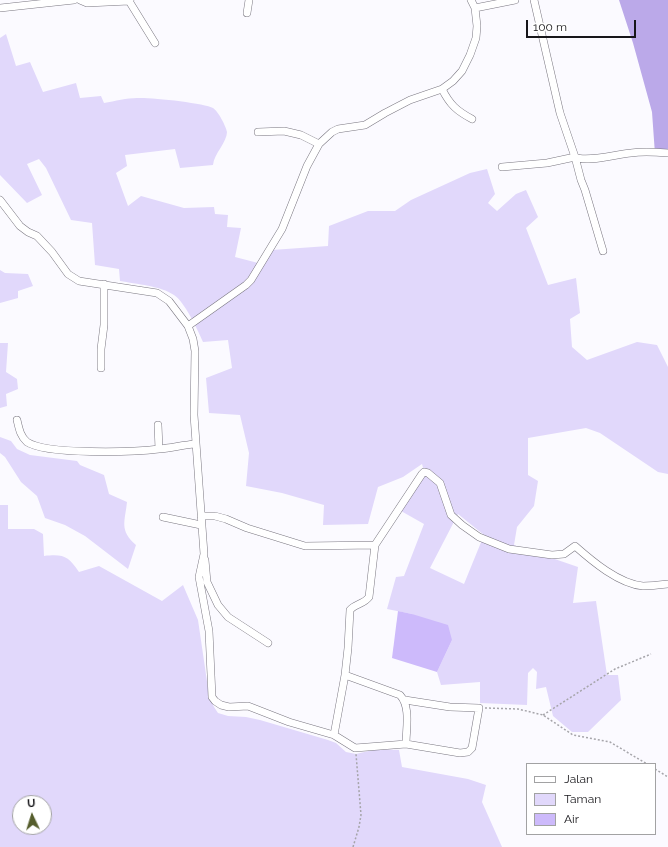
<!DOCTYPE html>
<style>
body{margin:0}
#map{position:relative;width:668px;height:847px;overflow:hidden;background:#fbfaff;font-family:Raleway,sans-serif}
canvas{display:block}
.legend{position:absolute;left:526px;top:763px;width:130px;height:72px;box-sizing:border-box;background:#fff;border:1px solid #a2a2a3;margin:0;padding:5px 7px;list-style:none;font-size:12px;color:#17161a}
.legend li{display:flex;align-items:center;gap:8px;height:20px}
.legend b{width:20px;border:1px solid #a2a2a3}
.north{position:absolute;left:12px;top:795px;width:40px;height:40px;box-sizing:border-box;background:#fff;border:1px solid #a2a2a3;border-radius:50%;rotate:356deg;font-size:11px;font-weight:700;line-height:16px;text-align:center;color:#17161a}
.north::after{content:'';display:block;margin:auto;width:14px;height:18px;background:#555d2c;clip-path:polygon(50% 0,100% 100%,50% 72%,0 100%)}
.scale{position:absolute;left:526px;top:20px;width:110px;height:18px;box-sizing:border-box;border:2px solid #17161a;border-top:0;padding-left:5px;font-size:12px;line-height:14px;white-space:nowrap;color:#17161a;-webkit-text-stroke:3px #fff;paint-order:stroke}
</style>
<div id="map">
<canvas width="668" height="847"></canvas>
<ul class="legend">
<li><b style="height:5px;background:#fff"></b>Jalan</li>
<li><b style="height:11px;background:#e1d8fb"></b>Taman</li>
<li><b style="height:11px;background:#cdbafb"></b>Air</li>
</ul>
<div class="north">U</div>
<div class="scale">100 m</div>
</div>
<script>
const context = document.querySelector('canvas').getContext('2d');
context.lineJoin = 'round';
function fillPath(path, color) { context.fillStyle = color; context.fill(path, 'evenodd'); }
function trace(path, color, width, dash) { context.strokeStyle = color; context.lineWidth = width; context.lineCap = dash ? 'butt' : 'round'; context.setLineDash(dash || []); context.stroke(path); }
const green = new Path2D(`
 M6 34 16 66 30 62 43 92 76 83 80 98 101 96 104 103C115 101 127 98 137 98 149 97 205 103 213 108 218 111 226 126 227 132 227 142 214 154 213 165L180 168 175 149 125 155 127 166 116 173 128 206 141 196 184 208 214 207 215 214 228 215 227 227 241 228 235 257 262 264 272 250 328 246 329 226 368 211H395L411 200 470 173 487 169 495 194 488 203 497 211 516 194 526 190 538 217 526 228 548 285 576 278 580 313 570 319 572 347 587 360 637 342 657 345 668 367V474L658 472 600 433 586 428 528 438V475L538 481 534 506 517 527 514 545 578 567 573 603 596 601 607 675H618L621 700 588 732H572L553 716 546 687 536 689 537 672 533 668 528 673 527 705 480 703V682L441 685 437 672 452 640 412 614 387 609 396 577 404 576 424 524 401 511 424 471 422 464 403 477 378 487 368 524 323 525 324 505 282 493 246 486 249 453 240 415 209 413 206 378 232 368 228 340 203 342C198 330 184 301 174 295 161 286 136 284 120 281L119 269 95 265 92 223 71 220 46 168 39 159 27 164 42 195 27 203 0 175V38ZM458 514 484 535 464 584 430 568Z
 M0 270 5 273 28 274 33 286 18 291V298L0 303Z
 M0 343H8L6 372 17 379 18 389 6 394 7 406 0 408Z
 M0 437 11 441 17 449 30 455 77 461 80 465 104 475 109 494 127 502C125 522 119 530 136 545L128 569 85 536 65 525 45 518 37 496 21 482 5 457 0 453Z
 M0 505H8V529H34L43 534 44 556C64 554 68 556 79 572L99 566 162 601 183 585 198 620 209 695 214 707 218 713 228 716 246 717 260 720 328 740 336 743 346 752 356 754 377 749 399 750 402 767 468 779 486 785 482 802 502 847H0ZM20 803H44V827H20Z`);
const forest = new Path2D(`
 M619 0H668V156L655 154 652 112 633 43Z`);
const water = new Path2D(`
 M398 611 412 614 448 625 452 640 437 672 392 658Z`);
const path = new Path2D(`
 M485 708 518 709 543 715 573 735 610 742 647 764
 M543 715 615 669 651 654
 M655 769 668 777
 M353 847 359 827 361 815 356 754`);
const minor = new Path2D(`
 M80 0 87 3 129 1
 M130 0 129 1 155 43
 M471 0 475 8 515 0
 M534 0 560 113 575 157C586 163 617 154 631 153 643 151 656 152 668 153
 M0 8 74 0
 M247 13 249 0
 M442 89C450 105 457 111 472 119
 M258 132 284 131 301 135 319 144
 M502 167 547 163 575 157 581 180 585 190 603 251
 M0 200 20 226 28 232 37 236 52 252 68 274 79 281 157 293 169 301 188 326 193 339 195 351 194 415 204 554 199 577 209 631 212 697 215 701 221 705 229 707 248 706 289 722 334 735 355 748 406 744 460 753 468 752 472 748 479 708 450 707 405 700
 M188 326 246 285 251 280 282 229 307 166 319 144 332 132 338 129 365 125 385 113 410 100 442 89 453 81 462 71 470 55 476 38 477 26 475 8
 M101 368V349L104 325V284
 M17 420C19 428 20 436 27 442 46 455 134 452 159 449 171 448 183 445 195 444
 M158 425 159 449
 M201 516H215L226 519 247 528 305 546 375 545
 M163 517 201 525
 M205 560 207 582 218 605 228 617 268 643
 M345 675 400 695C411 707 406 729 406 744
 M334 735 345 675 348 648 350 610C355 604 364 604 369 597L375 545 422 474 424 472 428 473 440 483 451 515 462 525 479 537 509 549 552 555 564 554 575 546C592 561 619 584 643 586 651 586 660 585 668 584`);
fillPath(green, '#e1d8fb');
fillPath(forest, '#bba9e9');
fillPath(water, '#cdbafb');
trace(minor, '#7a7781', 8);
trace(path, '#a6a5aa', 1.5, [2, 2]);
trace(minor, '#fff', 7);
</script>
